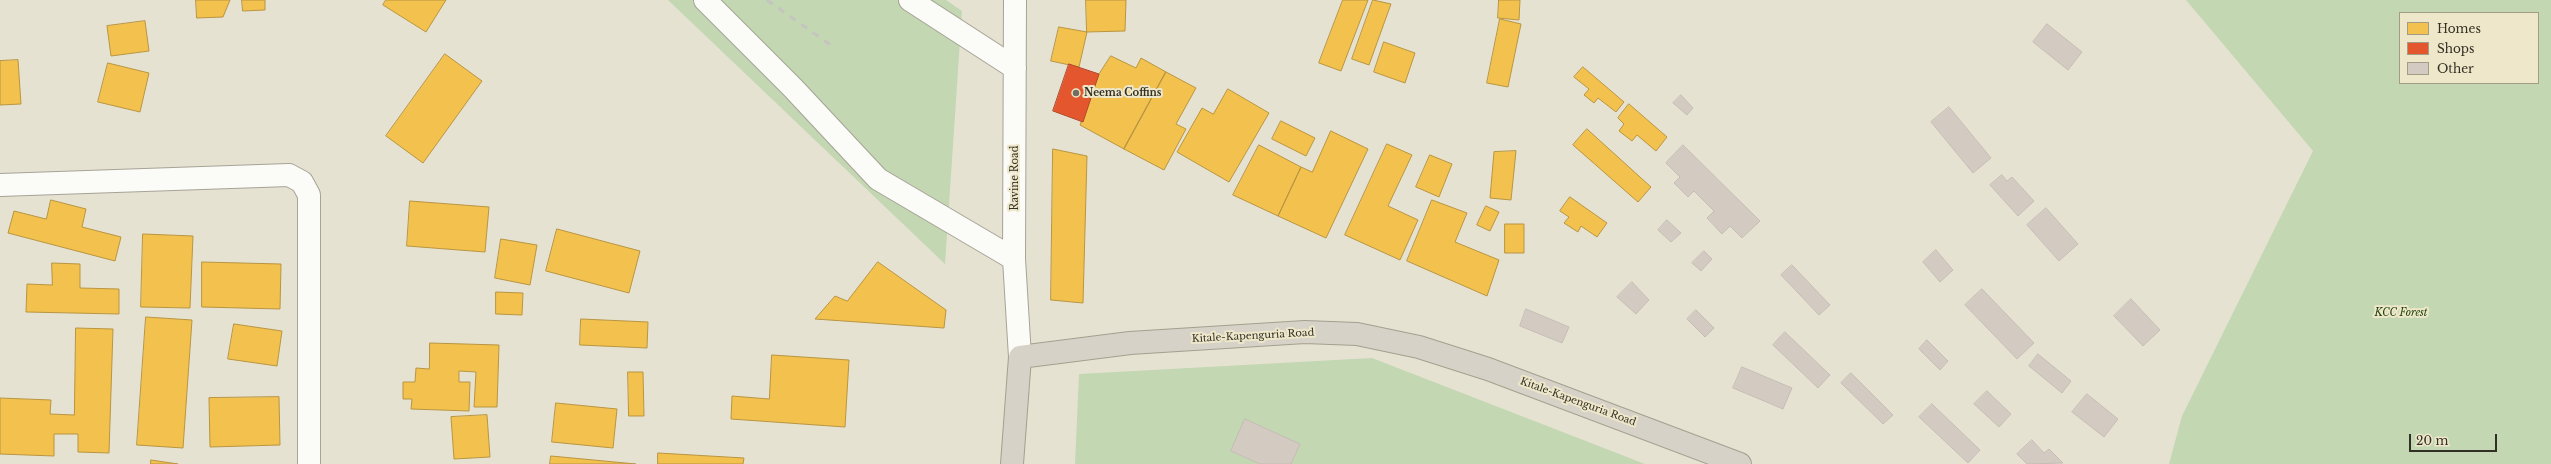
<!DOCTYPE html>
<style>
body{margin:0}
#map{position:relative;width:2551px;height:464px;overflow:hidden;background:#e6e2d2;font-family:"Libre Baskerville",serif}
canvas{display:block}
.legend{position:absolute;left:2399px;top:12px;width:140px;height:72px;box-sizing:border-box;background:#eee7ca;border:1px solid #a39d88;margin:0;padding:5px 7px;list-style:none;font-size:12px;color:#322f24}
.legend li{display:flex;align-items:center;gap:8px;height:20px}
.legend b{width:20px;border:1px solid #a39d88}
.scale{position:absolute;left:2409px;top:434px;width:88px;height:18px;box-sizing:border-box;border:2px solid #322f24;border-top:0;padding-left:5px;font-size:12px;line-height:14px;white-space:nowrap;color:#322f24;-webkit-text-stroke:3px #eee7ca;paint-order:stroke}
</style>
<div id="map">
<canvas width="2551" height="464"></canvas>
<ul class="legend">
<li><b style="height:11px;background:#f2c14e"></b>Homes</li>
<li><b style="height:11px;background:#e4572e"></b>Shops</li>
<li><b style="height:11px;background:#d3cbc2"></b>Other</li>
</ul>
<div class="scale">20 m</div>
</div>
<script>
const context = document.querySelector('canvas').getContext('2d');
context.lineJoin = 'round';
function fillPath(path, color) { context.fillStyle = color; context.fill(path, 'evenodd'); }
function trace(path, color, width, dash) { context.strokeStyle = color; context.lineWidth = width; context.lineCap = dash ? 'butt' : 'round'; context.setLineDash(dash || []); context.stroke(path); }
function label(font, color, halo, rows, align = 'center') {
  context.font = font + ' "Libre Baskerville",serif'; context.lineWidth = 4; context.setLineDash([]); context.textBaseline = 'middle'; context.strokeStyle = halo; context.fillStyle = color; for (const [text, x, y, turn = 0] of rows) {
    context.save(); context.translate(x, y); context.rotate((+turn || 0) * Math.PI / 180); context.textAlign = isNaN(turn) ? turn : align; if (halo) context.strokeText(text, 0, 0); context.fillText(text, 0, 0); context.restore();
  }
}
const green = new Path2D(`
 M668 0H946L962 11 945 264Z
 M2186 0H2551V464H2169L2182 416 2313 151ZM2400 13H2538V83H2400Z
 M1372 358 1645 464H1075L1079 374Z`);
const homes = new Path2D(`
 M196 0H230L223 17 197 18Z
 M242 0H265V10L243 11Z
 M386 0H446L426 32 383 5Z
 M1086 0H1126L1125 31 1087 32Z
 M1343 0H1368L1341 71 1319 63Z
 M1373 0 1391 4 1369 65 1352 59Z
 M1499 0H1520L1519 20 1498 18Z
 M1500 19 1521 24 1508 87 1487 83Z
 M145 21 149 51 111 56 107 26Z
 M1059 27 1087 32 1079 67 1051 61Z
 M1384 42 1415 53 1405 83 1374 72Z
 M445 54 482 81 423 163 386 136Z
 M1111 56 1136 68 1141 58 1166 72 1124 149 1080 125 1099 74Z
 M18 60 21 104 0 105V61Z
 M108 63 149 73 140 112 98 102Z
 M1583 67 1624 102 1616 112 1598 98 1594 103 1584 95 1589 89 1574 77Z
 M1166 72 1196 88 1176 124 1186 129 1164 170 1124 149Z
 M1228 89 1269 113 1229 182 1177 152 1202 108 1213 114Z
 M1629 104 1667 137 1656 151 1637 135 1632 141 1619 131 1624 124 1618 118Z
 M1281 121 1315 138 1306 156 1272 139Z
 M1587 129 1651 187 1638 202 1573 145Z
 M1331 131 1368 149 1326 238 1278 216 1301 167 1312 172Z
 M1387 144 1412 155 1388 206 1418 220 1400 260 1345 235Z
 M1259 145 1301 167 1278 216 1233 195Z
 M1053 149 1087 156 1083 303 1051 300Z
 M1516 151 1511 200 1490 198 1494 152Z
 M1430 155 1452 164 1439 197 1416 187Z
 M1570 197 1607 223 1597 237 1581 226 1578 232 1564 223 1569 217 1560 211Z
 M51 200 86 209 82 227 121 237 115 261 8 233 14 211 46 219Z
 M1432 200 1467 213 1455 242 1499 260 1487 296 1407 261Z
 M410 201 489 207 485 252 407 246Z
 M1486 206 1499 212 1490 231 1477 225Z
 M1505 224H1524V253H1505Z
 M557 229 640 251 629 293 546 271Z
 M143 234 193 236 190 308 141 307Z
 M501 239 537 245 530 285 495 278Z
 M202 262 281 264 280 309 202 307Z
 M878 262 946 310 944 328 815 319 835 296 847 301Z
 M52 263 80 264V288L119 289V314L26 312 27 284 52 285Z
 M496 292 523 293 522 315 496 314Z
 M146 317 192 320 183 448 137 445Z
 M581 319 648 322 647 348 580 345Z
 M234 324 282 331 277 366 228 359Z
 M76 328 113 329 109 453 78 452V434H54V456L0 454V398L51 400 50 414 74 415Z
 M430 343 499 345 497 407H474L476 372 459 371V382H470L469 411 411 409 412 399H403V382H415L416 368 429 369Z
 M772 355 849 360 845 427 731 419 732 396 769 399Z
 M628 372H643L644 416H629Z
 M279 397 280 445 210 447 209 398Z
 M556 403 617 409 613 448 552 442Z
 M487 415 490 457 454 459 451 417Z
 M658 453 744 458 743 464H658Z
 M551 456 636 464H550Z
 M151 460 178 464H151Z`);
const shops = new Path2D(`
 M1069 64 1099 74 1083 122 1053 111Z`);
const building = new Path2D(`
 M2047 24 2082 52 2068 70 2033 42Z
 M1681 95 1693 108 1687 115 1673 103Z
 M1949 107 1991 158 1973 173 1931 122Z
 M1683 145 1760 221 1742 238 1730 226 1722 234 1707 218 1714 211 1694 191 1688 197 1674 183 1680 177 1666 163Z
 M2002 175 2007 181 2012 177 2034 201 2018 216 1990 185Z
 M2046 208 2078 244 2059 261 2027 225Z
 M1667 220 1681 233 1671 242 1658 230Z
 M1936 250 1953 270 1940 282 1923 262Z
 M1704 251 1712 259 1701 271 1692 263Z
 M1792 265 1830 305 1819 315 1781 275Z
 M1632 282 1649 300 1636 314 1617 297Z
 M1982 289 2034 343 2017 359 1965 305Z
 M2131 299 2160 330 2143 346 2114 316Z
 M1526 309 1569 327 1562 343 1520 326Z
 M1696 310 1714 328 1705 337 1687 319Z
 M1785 332 1830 375 1818 388 1773 345Z
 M1927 340 1948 361 1940 370 1919 349Z
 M2038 354 2071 381 2062 393 2029 366Z
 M1742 367 1792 388 1783 409 1733 388Z
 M1851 373 1893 415 1883 424 1841 383Z
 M1987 391 2011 414 1999 427 1974 404Z
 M2087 394 2118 419 2104 437 2072 412Z
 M1932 404 1980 450 1968 463 1919 417Z
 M1245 419 1300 444 1291 464H1260L1231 451Z
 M2032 440 2044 453 2049 449 2063 463 2027 464 2017 454Z`);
const minor = new Path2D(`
 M705 0 793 88 878 179 1014 259
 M910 0 1015 68
 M1015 0 1014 259 1020 357
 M0 185 289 175 302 182 309 195V464`);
const highway = new Path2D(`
 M1012 464 1020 357 1130 343 1305 332 1357 334 1419 347 1488 369 1740 464`);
const rail = new Path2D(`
 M767 0 832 46`);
const markers = [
 [1076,93,4,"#716e61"]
];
const poiNames = [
 ["Neema Coffins",1084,93]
];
const streetNames = [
 ["Ravine Road",1015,178,-90],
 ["Kitale-Kapenguria Road",1253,336,-3],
 ["Kitale-Kapenguria Road",1578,402,20]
];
const parkNames = [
 ["KCC Forest",2401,313]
];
fillPath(green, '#c2d7b2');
fillPath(homes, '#f2c14e');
trace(homes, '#b89541', 1);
fillPath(shops, '#e4572e');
trace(shops, '#af4b2b', 1);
fillPath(building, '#d3cbc2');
trace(building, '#c5bdb5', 1);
trace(minor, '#a6a397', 24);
trace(highway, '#a49f8e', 24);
trace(minor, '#fbfbf8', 22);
trace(highway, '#d6d2c7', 22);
trace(rail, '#c5c4c0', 3, [7, 7]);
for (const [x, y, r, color] of markers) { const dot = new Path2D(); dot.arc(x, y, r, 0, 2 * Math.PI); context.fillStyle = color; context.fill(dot); trace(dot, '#eee7ca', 1.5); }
label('bold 10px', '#322f24', '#eee7ca', poiNames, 'left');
label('10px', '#322f24', '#eee7ca', streetNames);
label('italic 10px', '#1c4308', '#eee7ca', parkNames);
</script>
